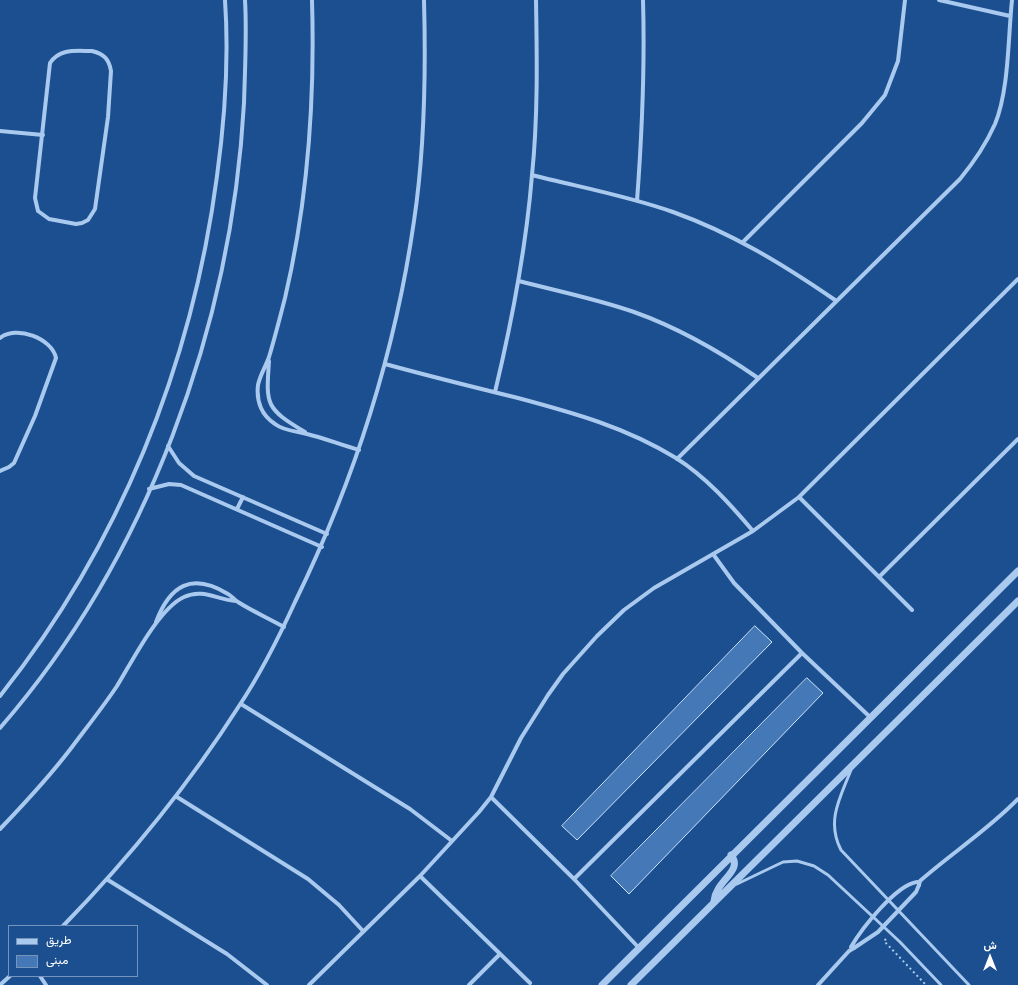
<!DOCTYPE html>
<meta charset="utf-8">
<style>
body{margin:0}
#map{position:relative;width:1018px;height:985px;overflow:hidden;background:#1b4f8f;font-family:Quicksand,Vazirmatn,sans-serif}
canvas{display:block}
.legend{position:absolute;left:8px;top:925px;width:130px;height:52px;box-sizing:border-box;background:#1b4f8f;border:1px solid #7695bc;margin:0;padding:5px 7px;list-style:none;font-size:12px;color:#fff}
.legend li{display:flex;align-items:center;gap:8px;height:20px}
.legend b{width:20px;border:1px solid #7695bc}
.north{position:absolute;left:970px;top:937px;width:40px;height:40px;-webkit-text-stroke:3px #1b4f8f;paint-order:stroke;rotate:0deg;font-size:11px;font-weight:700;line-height:16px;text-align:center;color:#fff}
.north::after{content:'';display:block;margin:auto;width:14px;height:18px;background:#fff;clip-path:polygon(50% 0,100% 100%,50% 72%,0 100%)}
</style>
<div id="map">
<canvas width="1018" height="985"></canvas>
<ul class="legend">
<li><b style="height:5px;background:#a9c9ee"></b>طريق</li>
<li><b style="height:11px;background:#4478b7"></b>مبنى</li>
</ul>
<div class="north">ش</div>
</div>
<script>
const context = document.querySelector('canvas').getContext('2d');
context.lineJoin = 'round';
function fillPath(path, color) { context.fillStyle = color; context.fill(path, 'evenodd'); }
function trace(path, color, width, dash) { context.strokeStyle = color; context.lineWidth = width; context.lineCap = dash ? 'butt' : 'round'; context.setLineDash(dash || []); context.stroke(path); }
const building = new Path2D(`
 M755 626 772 642 577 840 562 826Z
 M807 678 823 693 629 894 611 876Z`);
const path = new Path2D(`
 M886 939 884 941 926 985`);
const service = new Path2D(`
 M851 770C840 798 826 821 841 850L969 985
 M737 884 783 862 797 861 814 866 828 875 900 942 941 985`);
const minor = new Path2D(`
 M312 0C315 100 308 200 285 298 280 317 275 337 269 357 266 366 260 375 258 385 257 393 258 401 261 408 264 415 269 420 275 424 284 431 296 431 307 434 324 438 341 445 359 450
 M939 0 1010 16
 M92 51C104 54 109 59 111 71L108 117 95 209 88 220 82 223 76 224 49 219 38 211 35 198 50 63C60 48 76 51 92 51Z
 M0 131 43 135
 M532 175C579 187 628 196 673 212 732 233 784 265 835 300
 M637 201C642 134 645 67 643 0
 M743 242 862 123 885 95 898 61 905 0
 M519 281C557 291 597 299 634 312 679 328 719 351 758 378
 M0 338C16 325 52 338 56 358L35 416 14 463 9 467 0 471
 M269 361C266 405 265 408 305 432
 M385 364C429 376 473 387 518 398 574 413 625 427 676 458 706 477 730 504 753 531
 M495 392C512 321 526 249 532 175 538 117 537 58 536 0
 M168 446 179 463 194 476 327 534
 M677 459 960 179C974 162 986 144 995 124 1009 90 1008 38 1012 0
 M149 489 169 484 181 485 322 547
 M799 497 912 610
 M237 509 243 497
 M713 554 734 583 802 653 870 717
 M879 577 1018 439
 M156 622C170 585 192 572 228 594 232 596 234 600 238 602 252 611 268 618 284 627
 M0 696C119 546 192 366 217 176 225 118 229 58 225 0
 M241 704 410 809 452 841
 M0 728C147 559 232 325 244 103 245 68 247 34 245 0
 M177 797 308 879 339 905 363 931
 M491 797 574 879 639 948
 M0 829C25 803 50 776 72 747 87 727 103 707 117 686 132 662 158 609 184 597 203 588 217 600 236 601
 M420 876 530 983
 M574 879 802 653
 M108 880 227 954 267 985
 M919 885 920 881C952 853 989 829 1018 799
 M63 926C129 858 188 786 239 706 261 673 279 637 295 602 354 481 395 353 414 221 425 148 426 74 424 0
 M40 976 46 985
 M0 985 10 976
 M309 985 420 876 479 812 491 797 521 738 548 695 563 674 597 636 624 610 654 588 753 531 799 497 1018 279
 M469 985 499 955
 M818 985 849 951 854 948`);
const tertiary = new Path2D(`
 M714 901C716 880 744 871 731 855
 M602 985 1018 571
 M631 985 1018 601`);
const minorBridge = new Path2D(`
 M851 947C862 928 896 885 917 882
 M854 948 878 932 916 892 919 885`);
fillPath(building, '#4478b7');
trace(building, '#cfe3fa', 1);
trace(path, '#a9c9ee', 2, [2, 3]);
trace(service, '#a9c9ee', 3);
trace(minor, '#a9c9ee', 4);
trace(tertiary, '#a9c9ee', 7);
trace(minorBridge, '#a9c9ee', 4);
</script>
